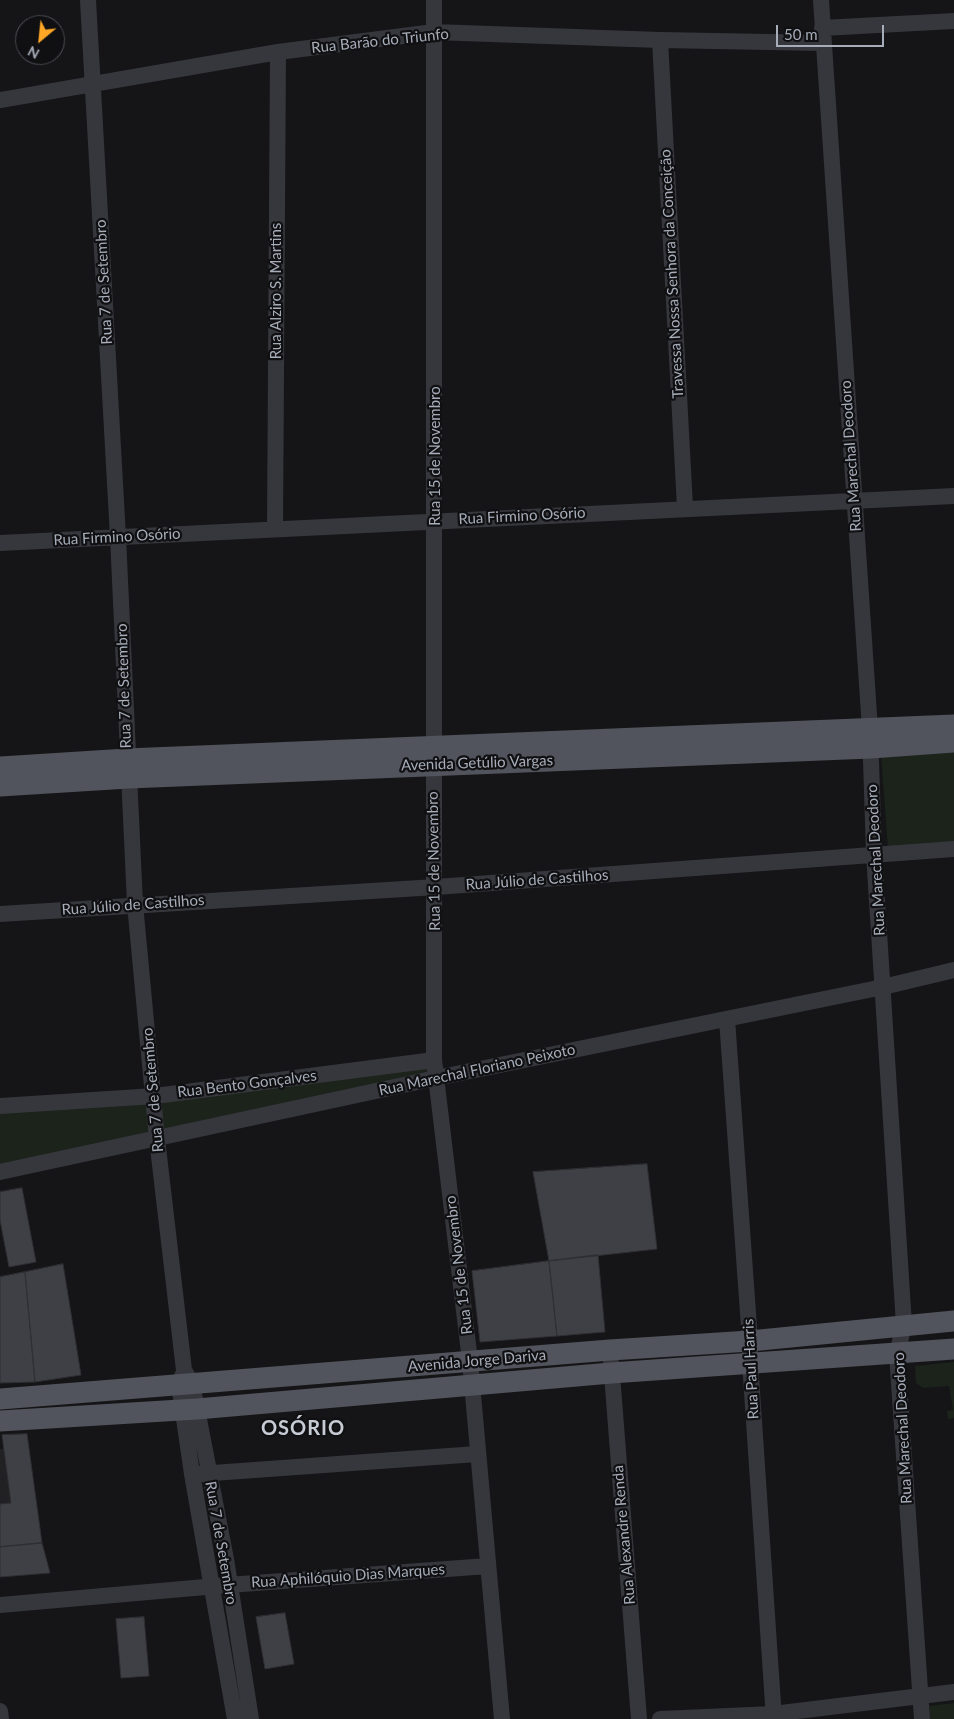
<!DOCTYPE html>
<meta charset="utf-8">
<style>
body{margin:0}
#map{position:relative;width:954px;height:1719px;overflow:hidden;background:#151517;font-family:Lato,sans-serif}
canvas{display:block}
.north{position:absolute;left:15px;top:15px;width:50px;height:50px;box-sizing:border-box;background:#101012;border:1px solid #4c4f55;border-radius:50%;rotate:208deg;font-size:14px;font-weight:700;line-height:20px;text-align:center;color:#a6adb9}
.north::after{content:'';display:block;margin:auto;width:18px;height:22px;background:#ffa825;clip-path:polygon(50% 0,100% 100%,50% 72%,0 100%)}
.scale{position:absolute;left:776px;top:25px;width:108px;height:22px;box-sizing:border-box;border:2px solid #a6adb9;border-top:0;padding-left:6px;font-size:15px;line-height:18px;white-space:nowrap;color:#a6adb9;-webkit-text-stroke:4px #101012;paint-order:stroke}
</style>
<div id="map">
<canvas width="954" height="1719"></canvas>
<div class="north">N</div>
<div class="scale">50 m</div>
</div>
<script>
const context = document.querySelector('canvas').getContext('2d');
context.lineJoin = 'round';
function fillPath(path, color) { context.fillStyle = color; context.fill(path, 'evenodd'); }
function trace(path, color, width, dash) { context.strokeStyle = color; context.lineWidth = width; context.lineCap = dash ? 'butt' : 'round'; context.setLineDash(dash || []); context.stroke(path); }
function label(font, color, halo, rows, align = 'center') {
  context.font = font + ' Lato,sans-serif'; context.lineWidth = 4.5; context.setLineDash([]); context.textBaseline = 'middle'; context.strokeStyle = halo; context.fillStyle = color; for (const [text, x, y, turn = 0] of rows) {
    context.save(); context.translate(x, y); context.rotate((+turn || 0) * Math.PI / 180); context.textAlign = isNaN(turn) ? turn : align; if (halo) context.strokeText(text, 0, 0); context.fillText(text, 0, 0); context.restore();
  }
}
const built = new Path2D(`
 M0 1449H4L11 1503 0 1504Z`);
const green = new Path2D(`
 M954 748V845L888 849 881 754Z
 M428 1065V1074L162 1134 159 1098Z
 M147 1101 150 1134 0 1167V1112Z
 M954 1362V1418L948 1419 947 1411 953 1410 949 1386 923 1388 916 1383 915 1366Z
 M954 1703V1719H930L929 1706Z`);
const building = new Path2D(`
 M647 1164 657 1249 549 1261 533 1172Z
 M22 1188 36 1262 9 1267 0 1220V1192Z
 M598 1255 605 1332 557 1336 549 1261Z
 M549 1261 557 1336 480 1342 472 1271Z
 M63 1264 81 1375 35 1382 25 1272Z
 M25 1272 35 1382 0 1383V1277Z
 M27 1434 42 1543 0 1547V1504L11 1503 2 1435Z
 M42 1543 50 1573 0 1577V1547Z
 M285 1613 294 1664 265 1669 256 1617Z
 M144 1617 149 1676 121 1678 116 1619Z`);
const minor = new Path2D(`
 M88 0 118 537 135 904 157 1139 184 1370 192 1384 197 1409 226 1559 251 1719
 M434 0V1060L470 1361 502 1719
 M821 0 870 729 874 854 904 1325 897 1354 922 1719
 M822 28 954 21
 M660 40 685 507
 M0 100 278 52 434 32 660 40 823 43
 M275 529 278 52
 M0 543 954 496
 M0 914 436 887 954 849
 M727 1019 750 1341V1362L774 1719
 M0 1106 155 1096 434 1060
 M0 1172 436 1078 883 987 954 970
 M611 1362 639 1719
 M183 1374 179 1384 192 1474 235 1719
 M199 1474 477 1454
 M0 1605 228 1585 488 1566
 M0 1711 1 1719
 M660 1719 773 1714 954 1692`);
const major = new Path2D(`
 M0 767 127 759 954 725
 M0 786 128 778 871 748 954 742
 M0 1399 610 1350 750 1341 954 1321
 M0 1421 197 1409 611 1373 954 1349`);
const streetNames = [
 ["Rua Barão do Triunfo",380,41,-6],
 ["Travessa Nossa Senhora da Conceição",672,274,-93],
 ["Rua 7 de Setembro",104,282,-93],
 ["Rua Alziro S. Martins",276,291,-90],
 ["Rua 15 de Novembro",435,456,-90],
 ["Rua Marechal Deodoro",851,456,-94],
 ["Rua Firmino Osório",522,516,-3],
 ["Rua Firmino Osório",117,537,-3],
 ["Rua 7 de Setembro",124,686,-92],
 ["Avenida Getúlio Vargas",477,763,-2],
 ["Rua Marechal Deodoro",876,860,-93],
 ["Rua 15 de Novembro",434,861,-91],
 ["Rua Júlio de Castilhos",537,880,-4],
 ["Rua Júlio de Castilhos",133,905,-4],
 ["Rua Marechal Floriano Peixoto",477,1070,-12],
 ["Rua Bento Gonçalves",247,1084,-7],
 ["Rua 7 de Setembro",153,1090,-95],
 ["Rua 15 de Novembro",459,1265,-97],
 ["Avenida Jorge Dariva",477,1361,-5],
 ["Rua Paul Harris",751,1369,-93],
 ["Rua Marechal Deodoro",903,1428,-93],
 ["Rua Alexandre Renda",624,1535,-95],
 ["Rua 7 de Setembro",221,1543,80],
 ["Rua Aphilóquio Dias Marques",348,1576,-4]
];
const districtNames = [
 ["OSÓRIO",303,1429]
];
fillPath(built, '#212124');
fillPath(green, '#1b231b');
fillPath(building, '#3f4045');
trace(building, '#2f2f34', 1);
trace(minor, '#36373d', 16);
trace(major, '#51545c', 21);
label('15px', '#a6adb9', '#101012', streetNames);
context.letterSpacing = '1px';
label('bold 20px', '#c7cbd4', '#101012', districtNames);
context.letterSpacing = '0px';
</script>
